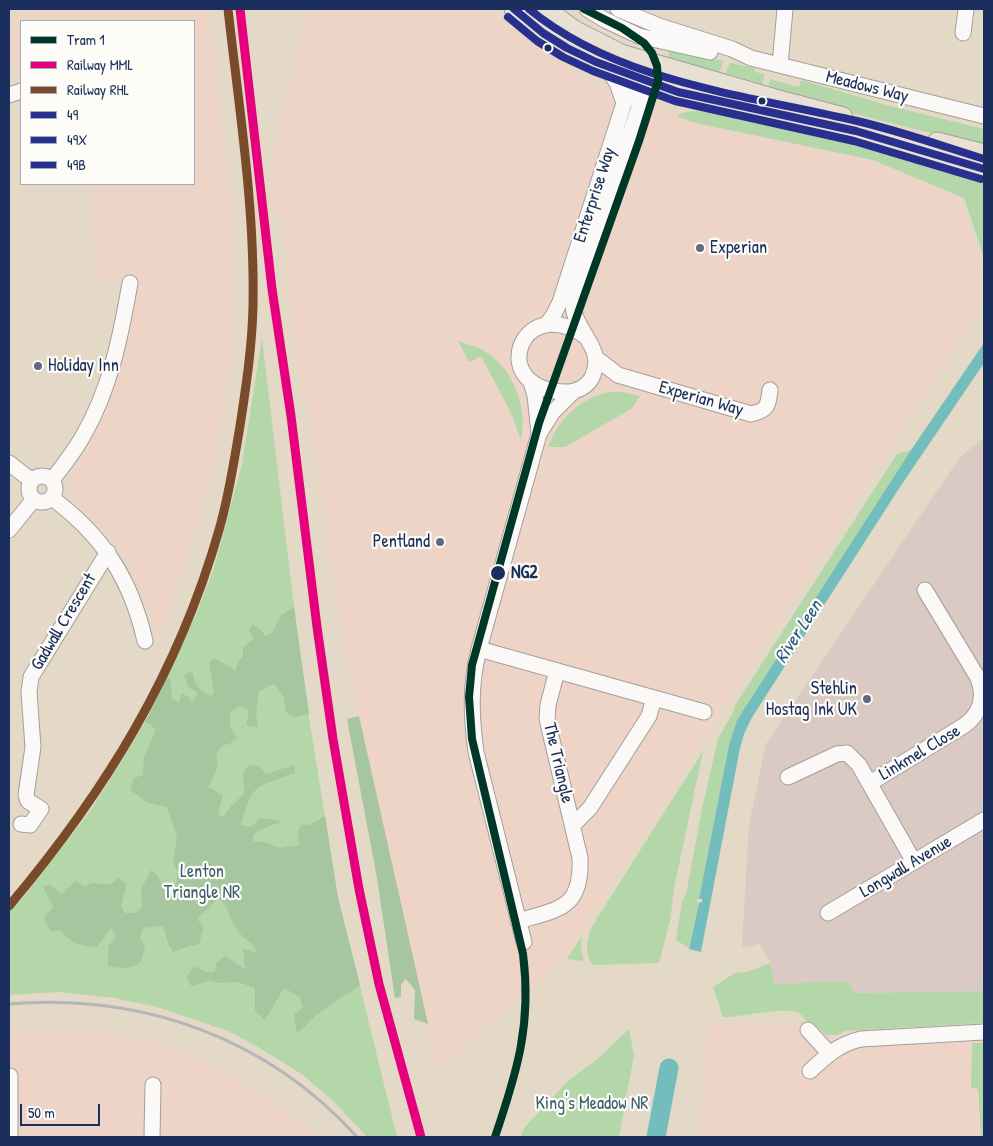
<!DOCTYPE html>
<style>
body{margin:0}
#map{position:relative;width:993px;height:1146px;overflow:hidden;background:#e4d8c7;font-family:"Patrick Hand",sans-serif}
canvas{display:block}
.frame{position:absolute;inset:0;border:10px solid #1b2f5e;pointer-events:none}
.legend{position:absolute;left:20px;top:20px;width:175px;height:165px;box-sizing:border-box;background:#fdfcf7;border:1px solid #a3aaba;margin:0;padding:6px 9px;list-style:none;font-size:15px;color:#1b2f5e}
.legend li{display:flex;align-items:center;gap:10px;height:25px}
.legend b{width:25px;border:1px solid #a3aaba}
.scale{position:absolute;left:20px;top:1104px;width:80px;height:22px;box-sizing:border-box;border:2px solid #1b2f5e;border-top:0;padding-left:6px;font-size:15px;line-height:18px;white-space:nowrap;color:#1b2f5e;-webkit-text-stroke:4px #fdfcf7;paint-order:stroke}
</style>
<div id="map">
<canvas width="993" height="1146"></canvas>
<div class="frame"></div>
<ul class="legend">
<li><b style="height:6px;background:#003828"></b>Tram 1</li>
<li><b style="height:6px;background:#e5007d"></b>Railway MML</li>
<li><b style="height:6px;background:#7a4b2a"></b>Railway RHL</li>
<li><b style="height:6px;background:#282f8f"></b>49</li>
<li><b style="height:6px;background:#282f8f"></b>49X</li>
<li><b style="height:6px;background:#282f8f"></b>49B</li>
</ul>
<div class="scale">50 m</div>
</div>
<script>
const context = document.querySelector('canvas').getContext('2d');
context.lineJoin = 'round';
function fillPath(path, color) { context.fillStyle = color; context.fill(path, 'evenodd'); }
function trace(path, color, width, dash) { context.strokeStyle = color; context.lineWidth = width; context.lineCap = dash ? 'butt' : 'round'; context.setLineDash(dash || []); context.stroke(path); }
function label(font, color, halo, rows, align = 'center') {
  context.font = font + ' "Patrick Hand",sans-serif'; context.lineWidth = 4.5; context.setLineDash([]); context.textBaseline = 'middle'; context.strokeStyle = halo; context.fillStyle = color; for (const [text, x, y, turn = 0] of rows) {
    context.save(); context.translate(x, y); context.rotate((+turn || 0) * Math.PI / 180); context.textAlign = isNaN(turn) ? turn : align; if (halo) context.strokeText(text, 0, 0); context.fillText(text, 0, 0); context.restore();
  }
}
const built = new Path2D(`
 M22 9H208L229 187 235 268 233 337 223 413 207 489 190 549 160 638 158 637 144 596 129 565 115 542 70 493 71 473 95 433 114 388 129 333 140 277 95 280 92 184H194V21H21V70L9 65V32Z
 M309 9H488L530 42 568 66 583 79 695 123 873 160 959 196 984 273V301L571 948 550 973 517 999 460 1050 450 1064 437 1066 355 699 332 566 308 405H302L293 330 284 215 276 214 270 165Z
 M707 1023H813L837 1035 846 1031 984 1023V1137H699L705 1074Z
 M37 1029 109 1035 161 1043 227 1073 302 1124 316 1137H9V1034Z`);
const industrial = new Path2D(`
 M984 438V991L855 993 847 981 774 984 771 963 759 943 750 947 742 946 749 824 766 744 960 457Z`);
const green = new Path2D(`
 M668 50 682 52 723 61 719 75 673 63 669 57Z
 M730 63 755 68V72L765 74 762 84 725 73Z
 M770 79 799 87 801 80 890 106 984 129V147L767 91Z
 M692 111 711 112 818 135 851 136 984 175V258L964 198 873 160 695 123 677 116 682 113Z
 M262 338 302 674 338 897 397 1137H367L334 1102 303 1075 253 1044 228 1031 157 1007 114 998 59 992 9 995V911L21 900 91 810 127 752 152 710 198 610 214 568 242 464Z
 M458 341C467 345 478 346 486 352 514 370 528 408 521 440L511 413 481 356 469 362Z
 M610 392H622L640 396 631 409 565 447H548C559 419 579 398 610 392Z
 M911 450 737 720 729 745 699 899H697V902L699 903 689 948 676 940 682 901 686 895 702 809 718 739 732 714 737 702 897 454Z
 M703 751 674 888 670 921 659 963 593 965C584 954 587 941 591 928Z
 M582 936 581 948 584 961 567 959Z
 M771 963 774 984 847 981 855 993 984 991V1023L846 1031 837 1035H826L813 1023H808C806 1020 803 1016 800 1014 789 1005 739 1018 723 1017L713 987 735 973 746 972Z
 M629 1029 634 1055 619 1137H520L525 1127 569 1080 598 1059Z
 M972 1043H984V1137H981L978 1089 971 1088Z`);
const forest = new Path2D(`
 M294 607 309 714 295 717 286 712 283 695 274 684 259 691 256 712 258 727 246 725 249 711 240 706 230 712V727L237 738 228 745 224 744 216 754C221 766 214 775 208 787L223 795 218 814 223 817 231 806 244 794 243 772 249 765 258 766 266 774 294 765 295 773C256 788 253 781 241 825L250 827 261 818 281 821C272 827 261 827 253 835V841L267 843 280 848 299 845 298 832 301 825H309L325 816 338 898 360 985 316 1015 297 1034 294 1015 303 1008 300 997 284 988 265 1020 255 1011V988L238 982 218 983 211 980 191 986 187 977 194 966 206 972H215L216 963 225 956 245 969 243 948 258 954 252 944 242 936 231 921 227 908 219 898 197 919 204 927 199 944 189 946 173 952C165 941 168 937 163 926L143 928 140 937 145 947 141 962C129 969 121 969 108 966V947L116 936 111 928 97 947C79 946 73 944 61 931H50L44 918 53 907 43 887 49 884 62 894 75 881 85 886C88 885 90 883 93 883 106 883 107 889 118 878L127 884 121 907 125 913H136L142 907 141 889 151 870 158 876 164 890H174C177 880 180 871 173 863L177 836 167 807 148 803 130 790 134 778 143 775 144 756 156 730 150 724 145 722 168 677 171 683 172 700 179 702 182 693 189 697 192 703 198 693 188 686 184 675 192 671C194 684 200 692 212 696L214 691 209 663 214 658 235 670 239 660 243 658V648L254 638 249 632 252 624 261 630 265 636 272 633 281 615Z
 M359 716 428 1024 414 1019 415 990 406 979 401 984V997L395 998 377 878 347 719Z`);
const water = new Path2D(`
 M984 343V363L900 487 751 719 744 734 740 748 701 952 689 949 699 903 702 902V899H699L729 745 737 720 913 447Z
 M663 1068 675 1070 672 1085 667 1094 659 1137H652L661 1092 660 1082Z`);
const river = new Path2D(`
 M656 1137 669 1068`);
const minor = new Path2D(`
 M587 9 605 20 639 36 710 52
 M618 9 659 26 732 49 751 58 984 116
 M963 33 966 9
 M605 65 617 83 624 103
 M780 65 785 9
 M9 95 21 91
 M547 324 553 316 560 302 624 103 646 74
 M585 336C520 291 485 390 566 392 577 392 589 386 593 375 604 350 580 335 574 312 572 305 575 297 576 289L643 96C644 86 641 80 636 71
 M596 358 618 375 751 414C768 410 768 406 770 390
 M531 382 535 395 539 434
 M9 463 32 481
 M29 489a13 13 0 1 1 26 0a13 13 0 1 1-26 0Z
 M52 480C63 466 74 452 83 436 110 390 121 335 130 283
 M52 498C103 536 131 579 145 641
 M9 530 34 499
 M479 649 704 712
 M788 777 837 754 847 753 859 765 914 862
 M870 783 965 725C981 713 985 696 978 678L925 590
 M21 824 30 825 41 809 28 801 26 795 33 747 29 692 31 677 108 552
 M573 825 590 808 649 716 654 698
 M828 913 984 820
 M518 921C559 909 582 909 580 858L547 719 548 705 557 671
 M524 942 476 752C471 715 470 685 479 649L539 434 552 413 574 391
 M808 1030 829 1053
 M810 1071C826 1056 839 1044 861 1039L984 1032
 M10 1137V1076
 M152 1137 153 1085`);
const major = new Path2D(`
 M514 9 543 33 567 48 596 62 678 92 856 131 984 169
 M545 9 574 30 621 54 786 102 843 117
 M937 142 984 154`);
const rail = new Path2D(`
 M9 1004C141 993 267 1037 357 1137`);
const bus1 = new Path2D(`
 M514 9 543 33 567 48 596 62 678 92 856 131 984 169`);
const bus2 = new Path2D(`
 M508 17 537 41 563 57 593 71 675 101 854 141 981 179`);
const bus3 = new Path2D(`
 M529 9C619 83 747 95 857 121 900 131 942 146 984 159`);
const rail1 = new Path2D(`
 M240 9 272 289 291 416 317 627 333 739 359 889 379 984 421 1137`);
const rail2 = new Path2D(`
 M9 906C105 792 178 674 219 530 229 496 234 461 240 426 246 387 252 347 253 307 255 207 239 108 228 9`);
const tram1 = new Path2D(`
 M495 1137C517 1072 532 1024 523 954L472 739 469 697 472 665 539 423 639 141 658 81 657 66 652 53 644 43 622 28 584 9`);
const markers = [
 [548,48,4.5,"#1b2f5e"],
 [762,101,4.5,"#1b2f5e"],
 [700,248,5,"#616a83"],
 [38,366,5,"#616a83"],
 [440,542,5,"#616a83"],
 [498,573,8,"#1b2f5e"],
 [867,699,5,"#616a83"]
];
const streetNames = [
 ["Meadows Way",867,87,14],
 ["Enterprise Way",595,195,-72],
 ["Experian Way",701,399,16],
 ["Gadwall Crescent",64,622,-59],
 ["Linkmel Close",920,753,-31],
 ["The Triangle",558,763,77],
 ["Longwall Avenue",906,867,-31]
];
const poiNames = [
 ["Experian",710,248],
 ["Holiday Inn",48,366],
 ["Pentland",430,542,"right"],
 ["Stehlin",857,689,"right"],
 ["Hostag Ink UK",857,710,"right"]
];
const stopNames = [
 ["NG2",511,573]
];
const parkNames = [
 ["Lenton",202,872],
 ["Triangle NR",202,893],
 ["King's Meadow NR",592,1104]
];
const waterNames = [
 ["River Leen",799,632,-57]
];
fillPath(built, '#eed4c7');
fillPath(industrial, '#dacac3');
fillPath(green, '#b4d7aa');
fillPath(forest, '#a5c69e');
fillPath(water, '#73bebd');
trace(river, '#73bebd', 19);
trace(minor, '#a39f9a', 17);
trace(major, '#a39f9a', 21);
trace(minor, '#fbf9f7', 15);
trace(major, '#e7e0d3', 19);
trace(rail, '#b5b6b9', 3);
trace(bus1, '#282f8f', 8);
trace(bus2, '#282f8f', 8);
trace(bus3, '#282f8f', 8);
trace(rail1, '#e5007d', 9);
trace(rail2, '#7a4b2a', 9);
trace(tram1, '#003828', 8);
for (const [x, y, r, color] of markers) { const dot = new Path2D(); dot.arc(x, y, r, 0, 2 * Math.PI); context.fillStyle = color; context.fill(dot); trace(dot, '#fdfcf7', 2); }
label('18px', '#1b2f5e', '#fdfcf7', streetNames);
label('18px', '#1b2f5e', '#fdfcf7', poiNames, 'left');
label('bold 18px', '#1b2f5e', '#fdfcf7', stopNames, 'left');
label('18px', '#3d616e', '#fdfcf7', parkNames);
label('italic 19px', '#295d7e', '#fdfcf7', waterNames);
</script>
